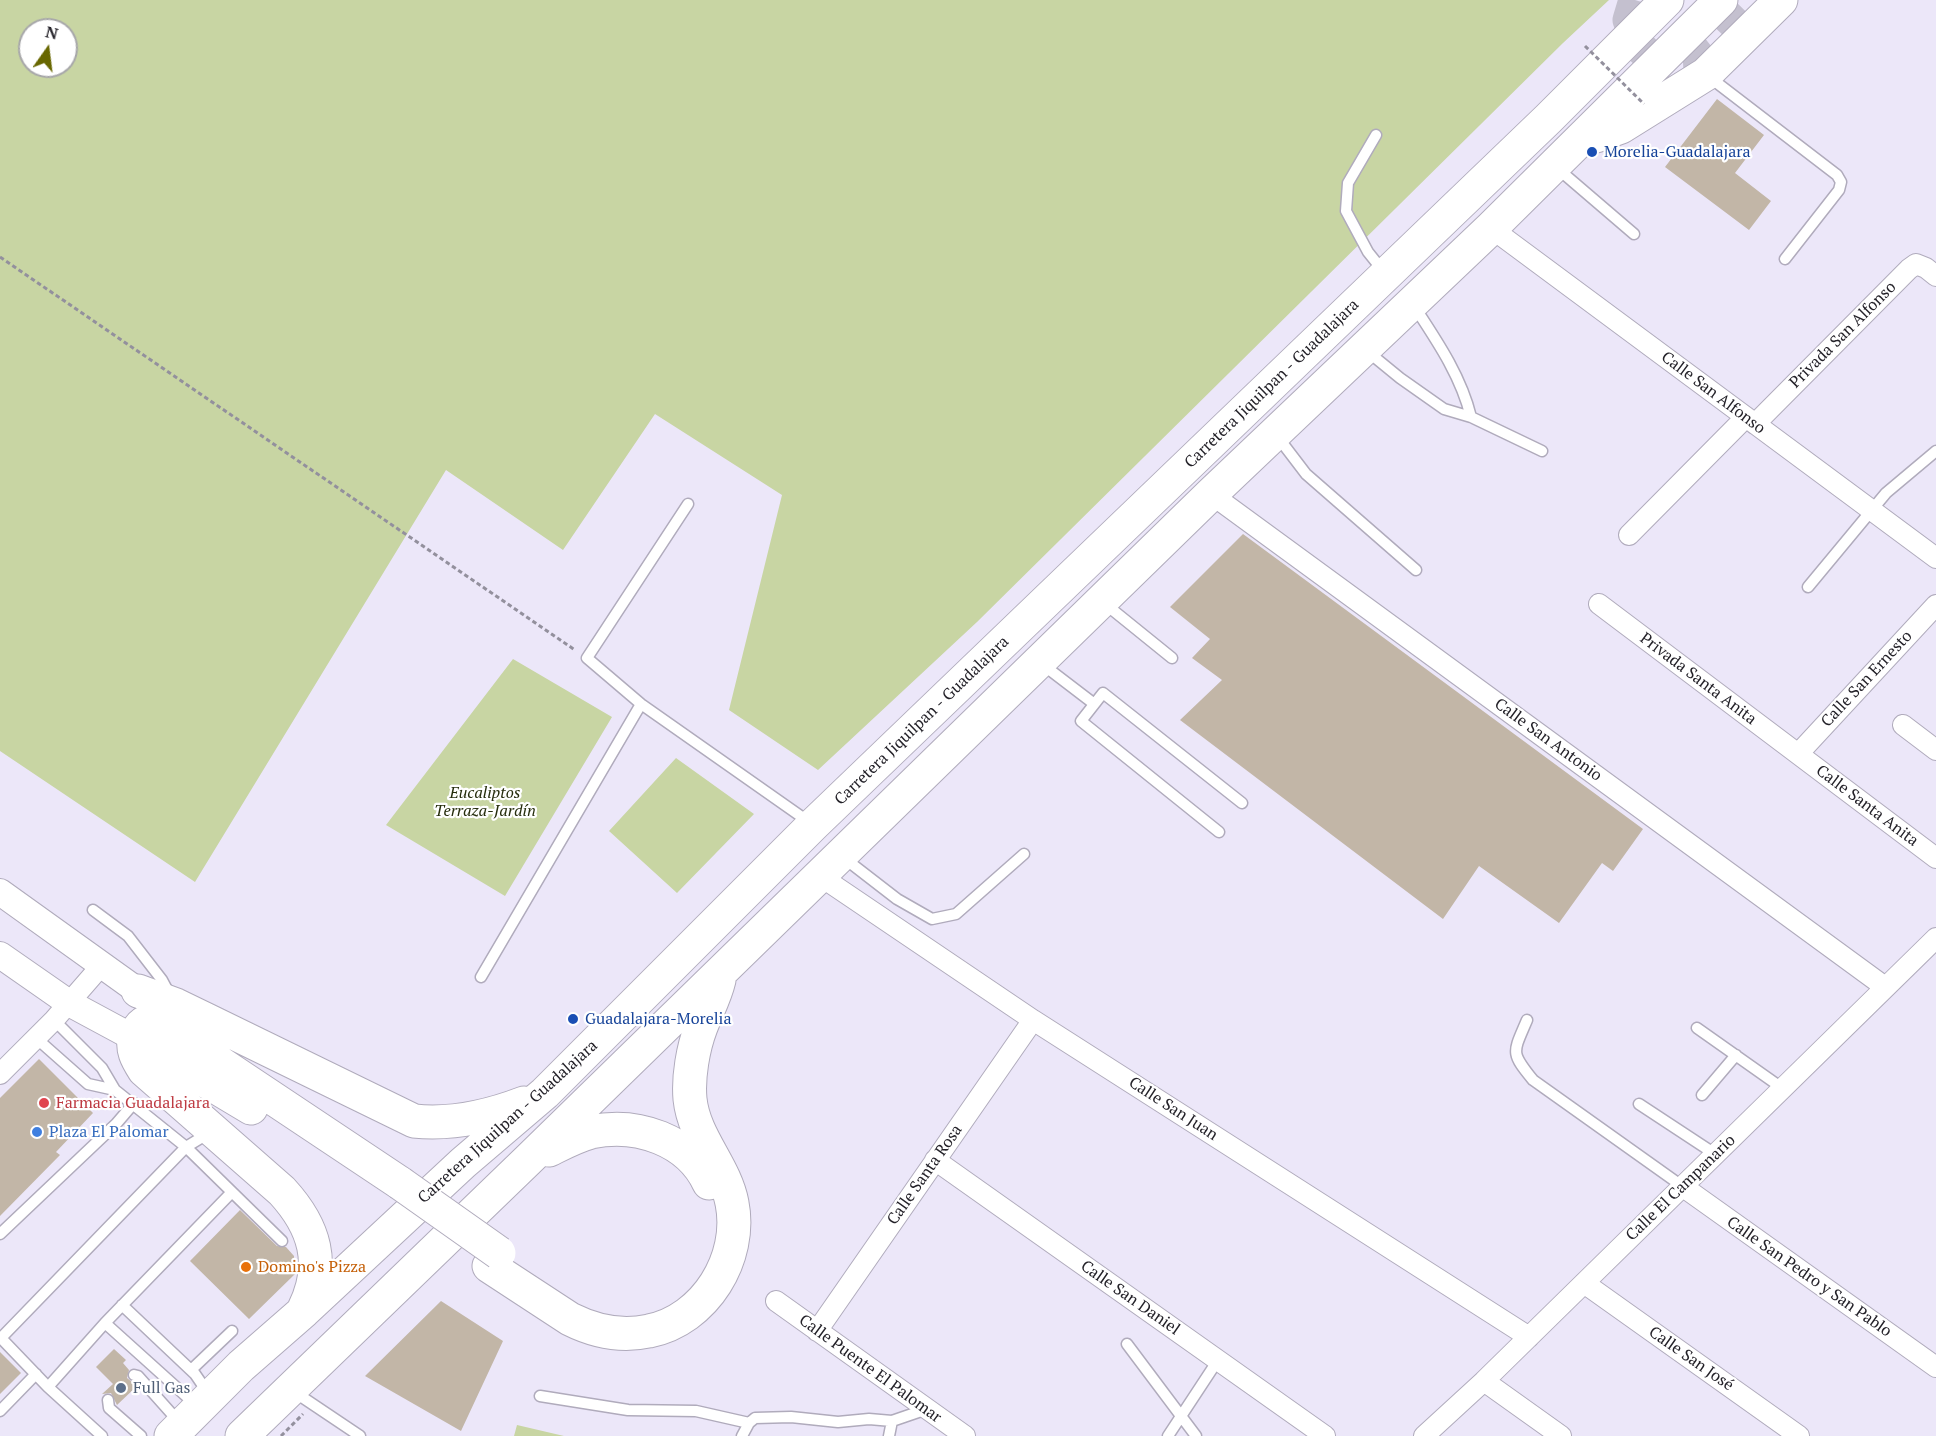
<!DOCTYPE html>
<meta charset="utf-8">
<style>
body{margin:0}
#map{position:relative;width:1936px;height:1436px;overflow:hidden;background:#ece7f9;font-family:"PT Serif",serif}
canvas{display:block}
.north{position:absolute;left:18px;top:18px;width:60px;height:60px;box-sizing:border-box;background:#fff;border:2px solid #a7a7a9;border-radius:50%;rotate:14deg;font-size:16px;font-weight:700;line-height:24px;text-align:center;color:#242229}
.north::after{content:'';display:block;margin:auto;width:21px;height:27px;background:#686701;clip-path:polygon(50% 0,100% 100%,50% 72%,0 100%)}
</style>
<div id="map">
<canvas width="1936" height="1436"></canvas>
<div class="north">N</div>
</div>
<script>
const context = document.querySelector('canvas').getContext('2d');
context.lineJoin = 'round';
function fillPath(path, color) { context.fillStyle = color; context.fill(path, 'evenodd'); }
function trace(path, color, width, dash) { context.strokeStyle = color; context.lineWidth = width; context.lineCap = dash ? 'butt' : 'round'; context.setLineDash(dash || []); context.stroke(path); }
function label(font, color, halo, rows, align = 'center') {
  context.font = font + ' "PT Serif",serif'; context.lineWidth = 4.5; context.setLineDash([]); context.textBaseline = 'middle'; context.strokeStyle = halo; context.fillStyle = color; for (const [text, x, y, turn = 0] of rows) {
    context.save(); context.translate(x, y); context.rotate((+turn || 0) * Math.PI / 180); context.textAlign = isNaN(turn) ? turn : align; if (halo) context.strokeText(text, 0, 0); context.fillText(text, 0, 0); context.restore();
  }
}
const green = new Path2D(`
 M0 0H1609L1563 43 977 622 818 770 729 710 782 495 655 414 563 550 446 470 195 882 0 751ZM30 30H66V66H30Z
 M513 659 612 717 505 896 386 825Z
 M676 758 754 814 677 893 609 831Z
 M517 1425 564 1436H514Z`);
const building = new Path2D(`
 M1717 99 1764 135 1735 173 1771 201 1749 230 1665 167Z
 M1243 534 1643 829 1613 871 1602 863 1559 923 1479 866 1443 919 1180 720 1222 680 1192 658 1210 639 1170 607Z
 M39 1059 93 1113 56 1152 60 1155 0 1216V1098Z
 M240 1210 277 1246 286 1247 294 1256 295 1274 249 1319 190 1261Z
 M441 1301 503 1341 461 1431 365 1376Z
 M114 1349 126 1360 123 1363 129 1370 127 1378 137 1386 117 1405 111 1393 102 1394 113 1384 96 1367Z
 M0 1352 21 1373 0 1394Z`);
const trunkTunnel = new Path2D(`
 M1635 0 1629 20 1638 45 1650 57 1671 62 1691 61 1714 43 1756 0`);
const path = new Path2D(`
 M0 257 575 650
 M281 1436 303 1414`);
const service = new Path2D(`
 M1708 76 1837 175 1841 182 1839 190 1785 259
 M1376 135 1348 183 1346 211 1368 252 1384 272
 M1557 168 1634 234
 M1414 306C1437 341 1461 376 1471 417
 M1367 351 1400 378 1444 409 1471 417 1542 451
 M1277 436 1306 474 1416 570
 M688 504 587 658 641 704 809 822
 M1808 587 1886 493 1936 451
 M1104 603 1172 658
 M1042 664 1093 703
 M1219 832 1081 721 1103 693 1242 803
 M844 858 897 899 932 919 956 914 1024 854
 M93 910 128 936 162 980 170 995
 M481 977 641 704
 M54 1020 102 1068 115 1090 186 1147 282 1241
 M1527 1020C1513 1053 1510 1052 1533 1080L1682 1186
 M1697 1028 1782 1088
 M36 1038 88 1084 115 1090
 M1702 1095 1736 1055
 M1639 1104 1715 1154
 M0 1234 116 1124 134 1103
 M122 1305 195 1374 208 1393
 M105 1323 196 1405
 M0 1337 48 1387 102 1436
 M1 1338 186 1147 209 1133
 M1127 1344 1196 1436
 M191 1370 232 1331
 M134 1375 138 1376 179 1422
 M48 1387 105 1323 232 1192
 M293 1391 360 1436
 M540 1396 628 1410 696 1411 749 1423
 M108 1400 109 1408 141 1436
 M0 1411 36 1374
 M742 1436 749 1423 755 1418 791 1417 838 1422 869 1419 892 1421 927 1409
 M889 1436 892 1421
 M1168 1436 1218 1360`);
const minor = new Path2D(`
 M1491 228 1936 558
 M1755 424 1909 269 1916 264 1926 268 1936 276
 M1211 494 1885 987
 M1629 535 1746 417
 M1599 604 1936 858
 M1903 725 1936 750
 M1798 754 1936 605
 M820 876 1033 1020 1529 1337
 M0 1074 54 1020 101 966
 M935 1160 1325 1436
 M1682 1186 1936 1367
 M1584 1283 1799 1436
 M776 1301 965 1436
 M817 1331 1033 1020
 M1484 1381 1561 1436
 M1424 1436 1484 1381 1936 938`);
const tertiary = new Path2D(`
 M0 892 138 991
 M0 955 69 1003 134 1038`);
const trunk = new Path2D(`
 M1596 136 1621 127 1706 74 1781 0
 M138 991 176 1005 207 1020 414 1121C451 1125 490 1116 524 1103
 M134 1038 251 1108
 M549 1150C563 1143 576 1136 591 1132 637 1122 689 1140 709 1183
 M489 1266 570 1319C594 1331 622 1337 649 1331 705 1320 743 1258 732 1203 725 1166 694 1138 690 1099 688 1077 693 1048 701 1027 707 1011 715 997 719 980
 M304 1309C326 1264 315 1227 282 1191L144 1070C137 1059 131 1049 135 1036 139 1025 146 1018 159 1021 178 1026 206 1053 223 1065 282 1105 341 1143 400 1183
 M171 1436 241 1366 304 1311 463 1163 545 1093 813 825 1549 118 1667 0
 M242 1436 528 1160 1211 494 1491 228 1721 0`);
const pathBridge = new Path2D(`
 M1585 46 1644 104`);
const trunkBridge = new Path2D(`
 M400 1183 499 1253`);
const markers = [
 [1592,152,6,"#1a4fb4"],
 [573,1019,6,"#1a4fb4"],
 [44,1103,6,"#e0444e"],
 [37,1132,6,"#3f7fe0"],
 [246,1267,6,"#e8710a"],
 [121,1388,6,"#5c6f8a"]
];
const transitNames = [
 ["Morelia-Guadalajara",1604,152],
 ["Guadalajara-Morelia",585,1019]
];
const streetNames = [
 ["Privada San Alfonso",1843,335,-45],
 ["Carretera Jiquilpan - Guadalajara",1272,384,-44],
 ["Calle San Alfonso",1713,393,37],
 ["Privada Santa Anita",1698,679,37],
 ["Calle San Ernesto",1867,679,-47],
 ["Carretera Jiquilpan - Guadalajara",922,721,-44],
 ["Calle San Antonio",1548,740,36],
 ["Calle Santa Anita",1867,806,37],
 ["Calle San Juan",1173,1109,33],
 ["Carretera Jiquilpan - Guadalajara",508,1122,-42],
 ["Calle Santa Rosa",925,1175,-55],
 ["Calle El Campanario",1681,1188,-44],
 ["Calle San Pedro y San Pablo",1809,1277,35],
 ["Calle San Daniel",1130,1298,35],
 ["Calle San José",1691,1359,35],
 ["Calle Puente El Palomar",870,1369,36]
];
const parkNames = [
 ["Eucaliptos",485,793],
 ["Terraza-Jardín",485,811]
];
const healthNames = [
 ["Farmacia Guadalajara",56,1103]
];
const shopNames = [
 ["Plaza El Palomar",49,1132]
];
const foodNames = [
 ["Domino's Pizza",258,1267]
];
const serviceNames = [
 ["Full Gas",133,1388]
];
fillPath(green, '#c8d5a3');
fillPath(building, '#c2b6a7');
trace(trunkTunnel, '#c4c0cf', 33, [33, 16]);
trace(service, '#b0abbc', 13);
trace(minor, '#b0abbc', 22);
trace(tertiary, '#b0abbc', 28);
trace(trunk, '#b0abbc', 35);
trace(path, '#93909d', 3, [4.5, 3]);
trace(service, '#fff', 10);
trace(minor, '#fff', 20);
trace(tertiary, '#fff', 26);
trace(trunk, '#fff', 33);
trace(trunkBridge, '#b0abbc', 35, []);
trace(pathBridge, '#93909d', 3, [4.5, 3]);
trace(trunkBridge, '#fff', 33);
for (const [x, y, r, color] of markers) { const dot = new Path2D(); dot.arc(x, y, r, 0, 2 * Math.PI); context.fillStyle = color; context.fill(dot); trace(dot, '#fff', 2); }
label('16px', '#164399', '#fff', transitNames, 'left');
label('16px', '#242229', '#fff', streetNames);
label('italic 16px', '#262d0d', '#fff', parkNames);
label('16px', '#be3a42', '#fff', healthNames, 'left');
label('16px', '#366cbe', '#fff', shopNames, 'left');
label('16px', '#c56008', '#fff', foodNames, 'left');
label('16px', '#4e5e75', '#fff', serviceNames, 'left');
</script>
